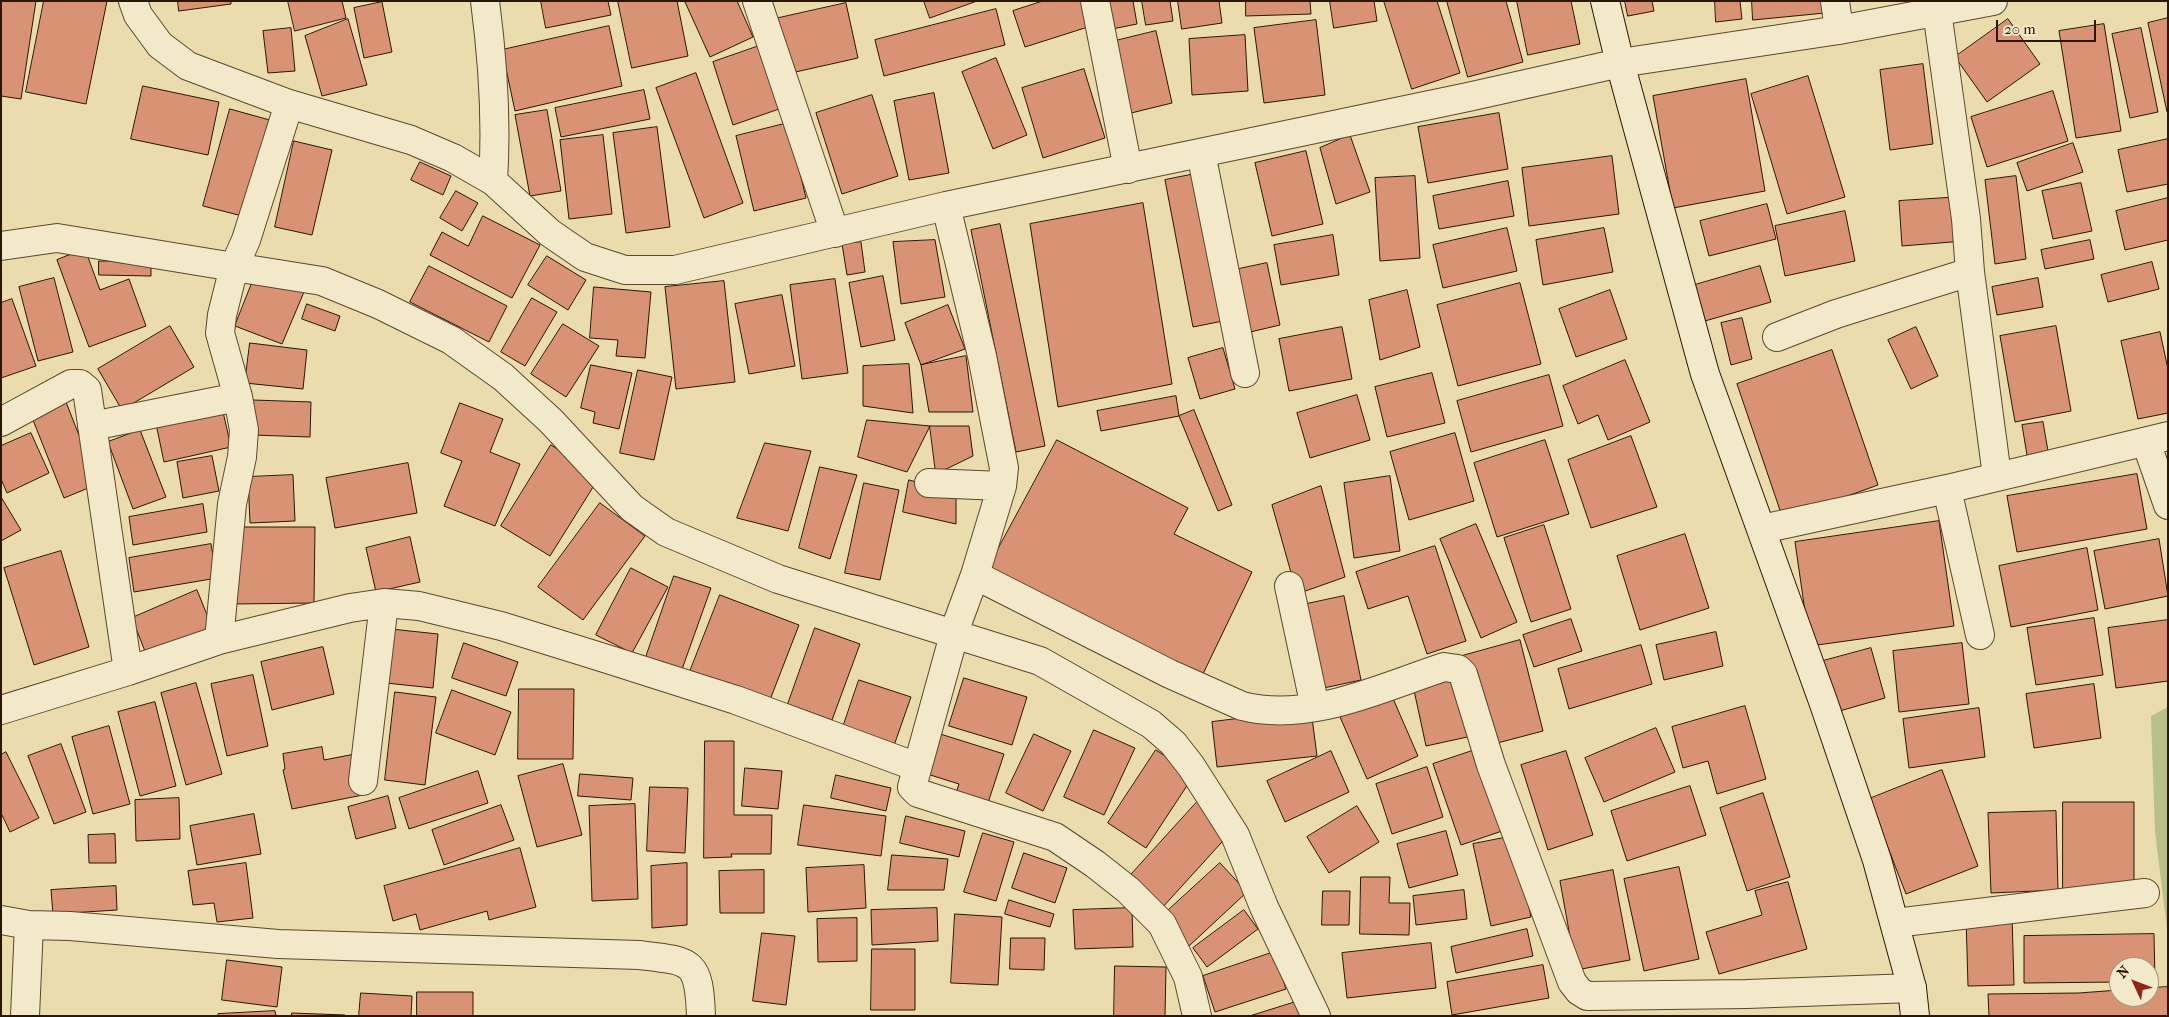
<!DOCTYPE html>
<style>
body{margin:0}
#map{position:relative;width:2169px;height:1017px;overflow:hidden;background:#ebdcad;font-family:"IM FELL French Canon",serif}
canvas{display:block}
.frame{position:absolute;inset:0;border:2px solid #2b1603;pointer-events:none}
.north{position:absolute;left:2109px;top:957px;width:50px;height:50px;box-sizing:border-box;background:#f2e8ca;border:1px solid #a2947a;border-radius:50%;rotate:313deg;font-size:14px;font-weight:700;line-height:20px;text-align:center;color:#2b1603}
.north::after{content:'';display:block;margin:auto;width:18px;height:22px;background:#8f2418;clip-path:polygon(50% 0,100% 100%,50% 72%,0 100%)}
.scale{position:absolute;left:1996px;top:20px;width:100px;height:22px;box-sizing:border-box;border:2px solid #2b1603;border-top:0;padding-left:6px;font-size:15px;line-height:18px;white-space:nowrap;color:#2b1603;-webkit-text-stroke:4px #f2e8ca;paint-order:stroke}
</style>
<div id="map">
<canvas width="2169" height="1017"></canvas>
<div class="frame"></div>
<div class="north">N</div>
<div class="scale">20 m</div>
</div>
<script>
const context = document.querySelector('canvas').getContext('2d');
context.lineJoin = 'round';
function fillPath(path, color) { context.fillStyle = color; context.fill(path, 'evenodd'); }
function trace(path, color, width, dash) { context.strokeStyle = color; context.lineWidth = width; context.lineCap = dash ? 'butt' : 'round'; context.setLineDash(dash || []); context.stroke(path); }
const green = new Path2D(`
 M2168 707V937L2155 831 2151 716Z`);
const building = new Path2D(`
 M1 1H36L21 99 1 96Z
 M44 1H107L86 104 26 92Z
 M178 1H231V4L179 11Z
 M288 1H342L346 18 295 31Z
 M541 1H608L611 15 546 28Z
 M618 1H677L688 56 632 68Z
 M737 1 753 37 710 57 685 2Z
 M924 1H977L930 18Z
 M1043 1H1084L1091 26 1025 47 1013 11Z
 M1106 1H1133L1137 24 1112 29Z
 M1142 1H1170L1173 21 1146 25Z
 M1178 1H1219L1222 23 1182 29Z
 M1246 1H1310L1311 14 1246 16Z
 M1330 1H1374L1377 21 1334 28Z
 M1384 1H1437L1460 73 1412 89Z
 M1447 1H1506L1523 62 1468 77Z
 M1517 1H1571L1580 44 1528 55Z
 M1625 1H1652L1654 11 1628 16Z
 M1715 1H1740L1742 19 1716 22Z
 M1752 1H1824L1825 13 1753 20Z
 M382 2 392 52 364 58 354 8Z
 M846 3 858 58 782 75 770 20Z
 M996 9 1005 45 884 76 875 40Z
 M2168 18V112H2167L2148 23Z
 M348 19 367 85 322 96 305 36Z
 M2008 19 2040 64 1987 102 1955 57Z
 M1316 20 1325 95 1264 103 1254 28Z
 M2104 24 2121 131 2076 138 2059 31Z
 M609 26 622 86 515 111 502 50Z
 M291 28 295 71 268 73 263 31Z
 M2141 28 2158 112 2130 118 2112 34Z
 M1156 31 1172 103 1123 115 1107 43Z
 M1245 35 1248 91 1192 95 1189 39Z
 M759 46 779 109 733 125 713 62Z
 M996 58 1027 135 993 149 962 72Z
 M1923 64 1933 144 1890 150 1880 70Z
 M1084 69 1105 138 1043 158 1022 88Z
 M696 73 743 203 704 218 656 88Z
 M1808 76 1845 197 1787 214 1751 94Z
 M1746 79 1765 191 1673 208 1653 96Z
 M143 86 219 102 208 155 131 139Z
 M644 90 650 119 561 137 555 108Z
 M2053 91 2068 141 1987 167 1971 117Z
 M934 93 949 173 909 180 894 101Z
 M872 95 898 176 842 194 816 113Z
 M230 109 277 122 250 218 203 206Z
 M547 110 561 191 530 196 515 115Z
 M1499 113 1508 169 1428 183 1418 127Z
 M788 123 806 198 754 211 736 136Z
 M657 127 670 227 626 233 613 133Z
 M603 135 612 214 569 219 560 140Z
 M1350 135 1370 192 1336 204 1320 148Z
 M2168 139V184L2127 192 2118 150Z
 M294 141 332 150 312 235 275 227Z
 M2073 143 2083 172 2027 191 2017 163Z
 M1306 151 1323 224 1272 236 1255 163Z
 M1612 156 1619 214 1529 226 1522 168Z
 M420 162 451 176 443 195 411 180Z
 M1195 174 1223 321 1193 327 1165 180Z
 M1415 176 1420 258 1380 261 1375 178Z
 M2016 176 2026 259 1995 264 1985 180Z
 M1508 181 1514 216 1439 229 1433 196Z
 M2081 183 2092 231 2053 239 2042 191Z
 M456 191 478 203 462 231 440 218Z
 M1961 197 1964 241 1902 246 1899 201Z
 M2168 198V240L2125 250 2116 211Z
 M1143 203 1172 384 1058 407 1030 224Z
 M1767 204 1776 239 1709 256 1700 221Z
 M1845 211 1855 261 1785 276 1775 226Z
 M483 216 540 245 512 298 430 255 442 232 468 246Z
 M1000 224 1045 446 1016 452 971 230Z
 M1507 228 1517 271 1443 288 1433 245Z
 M1604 228 1613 272 1543 285 1536 240Z
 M1333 235 1339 275 1281 285 1274 245Z
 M935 240 945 297 901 304 893 242Z
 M2090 240 2094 259 2045 269 2041 250Z
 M861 242 865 272 847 275 842 244Z
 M85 249 100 290 129 279 146 326 89 347 57 260Z
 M547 256 586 280 568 310 528 285Z
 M99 261H151V276L99 275Z
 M2152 262 2159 289 2108 302 2101 275Z
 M1267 263 1280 325 1246 333 1234 270Z
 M429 266 507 306 489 342 410 302Z
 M1760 266 1771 302 1698 323 1688 287Z
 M256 273 304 292 282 344 235 326Z
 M883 276 895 340 861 347 849 283Z
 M54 278 73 352 38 361 19 287Z
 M2038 278 2043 307 1997 315 1992 287Z
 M835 279 848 373 802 379 790 285Z
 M724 281 735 382 676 389 665 287Z
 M1520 283 1541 364 1458 386 1437 305Z
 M594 287 651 292 645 358 616 356 618 340 590 338Z
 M1407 290 1420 347 1380 360 1369 300Z
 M1610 290 1627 339 1576 357 1559 309Z
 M782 295 795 366 749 374 735 304Z
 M532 298 557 312 525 366 501 352Z
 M12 299 36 366 1 378V303Z
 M307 304 340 316 335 331 302 319Z
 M948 305 965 349 921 365 905 323Z
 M1742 318 1752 359 1731 365 1721 323Z
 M563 324 599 346 566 397 531 374Z
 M170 326 194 367 122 410 98 369Z
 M2056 326 2071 411 2015 422 2000 336Z
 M1342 327 1352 379 1289 391 1279 339Z
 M1916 327 1938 376 1911 389 1888 340Z
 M2160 332 2168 369V413L2138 419 2121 341Z
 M250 343 307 350 303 389 245 383Z
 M1223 348 1235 389 1200 399 1188 358Z
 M1832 350 1878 485 1783 519 1737 384Z
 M966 356 973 412H929L921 365Z
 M1625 360 1650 422 1608 440 1598 415 1578 424 1563 386Z
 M909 364 913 413 863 406V366Z
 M591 365 632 373 619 429 593 423 595 412 581 408Z
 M638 370 672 377 654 460 620 453Z
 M1432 373 1445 423 1387 437 1375 387Z
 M1549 375 1563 426 1471 452 1457 401Z
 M1357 395 1370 440 1310 458 1297 413Z
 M1176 396 1179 416 1101 431 1097 411Z
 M253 400 311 402 310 437 252 435Z
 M66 402 98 484 64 498 31 415Z
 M221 403 231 447 164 462 155 419Z
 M460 403 503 419 490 452 520 464 495 526 444 506 462 461 441 453Z
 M1194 410 1232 505 1218 511 1179 416Z
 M867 420 930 426 907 472 858 457Z
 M2043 422 2048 451 2027 455 2022 425Z
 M930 426H969L973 456 936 474Z
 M140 430 166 497 133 509 108 442Z
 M31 433 49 473 7 493 1 479V446Z
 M1455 433 1474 501 1409 520 1390 452Z
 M1631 436 1657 507 1591 528 1568 460Z
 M1057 440 1188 508 1174 534 1252 572 1202 676 988 568Z
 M1545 440 1569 514 1497 537 1474 463Z
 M765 443 811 451 788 531 737 518Z
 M551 445 600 476 550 556 501 526Z
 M212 456 219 491 183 498 177 462Z
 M408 463 417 513 335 528 326 478Z
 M820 467 857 475 830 559 799 548Z
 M2137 474 2147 529 2017 552 2007 496Z
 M293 475 295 521 250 523 248 477Z
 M1390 476 1400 551 1354 558 1344 483Z
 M909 480 956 492V524L903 512Z
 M864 483 899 490 880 580 845 573Z
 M1321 486 1345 577 1297 594 1272 505Z
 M1 497 21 530 1 541Z
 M600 503 645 536 583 620 538 587Z
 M203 504 207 532 133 545 129 517Z
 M1939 521 1954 626 1810 646 1795 542Z
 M1476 524 1517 622 1481 638 1440 539Z
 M1544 525 1571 609 1531 622 1504 538Z
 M235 527H315L314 603 234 604Z
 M1685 534 1709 608 1640 630 1617 556Z
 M410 537 420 582 376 592 366 548Z
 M2159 539 2168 596 2105 609 2094 551Z
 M211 544 217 578 134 592 129 558Z
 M1435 546 1466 641 1427 654 1408 596 1368 609 1356 572Z
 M2087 548 2098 610 2011 627 1999 566Z
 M61 551 89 647 34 665 4 568Z
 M631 568 668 587 632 653 596 635Z
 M674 576 711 588 681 672 645 660Z
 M197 590 214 632 148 659 132 618Z
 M720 595 799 625 768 705 689 674Z
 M1344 596 1361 680 1319 689 1302 605Z
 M2094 618 2103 675 2036 685 2027 628Z
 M1571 619 1582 651 1534 667 1523 635Z
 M2168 620V681L2116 688 2108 628Z
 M815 628 860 644 832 720 788 704Z
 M391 629 438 634 433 688 386 683Z
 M1716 632 1723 666 1664 680 1656 645Z
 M1520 640 1543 731 1486 746 1462 656Z
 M464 643 518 662 506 696 452 678Z
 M1962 643 1969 704 1899 712 1893 651Z
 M1641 645 1652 684 1569 709 1558 669Z
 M323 647 334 694 272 710 261 662Z
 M1871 648 1885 698 1836 712 1823 661Z
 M1459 671 1472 736 1426 746 1412 681Z
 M253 675 268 746 227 756 211 684Z
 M964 678 1027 697 1012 745 949 726Z
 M859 680 911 697 891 754 840 736Z
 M196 683 222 774 186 785 161 693Z
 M2094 684 2101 738 2034 748 2026 694Z
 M1388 687 1418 756 1367 779 1337 710Z
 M519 689H574L573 759H518Z
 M452 690 511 712 495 755 436 733Z
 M395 692 436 697 425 785 385 780Z
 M155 702 176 786 140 796 118 712Z
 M1745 706 1766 779 1717 794 1708 761 1683 768 1672 727Z
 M1979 708 1985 757 1909 768 1903 719Z
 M1311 710 1317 756 1217 767 1212 722Z
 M109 726 130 804 93 814 72 737Z
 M1656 728 1675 772 1604 802 1585 758Z
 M1094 730 1135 748 1104 815 1064 797Z
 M937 733 1004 754 985 812 953 802 959 784 924 773Z
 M1034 734 1071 751 1043 811 1006 793Z
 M705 741H734V815H772L771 854H731L732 857 704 858Z
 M61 744 86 812 54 824 28 756Z
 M322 747 324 760 355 754 363 795 292 809 283 770 285 769 283 754Z
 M1156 750 1194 775 1146 848 1108 823Z
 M1475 750 1502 831 1461 845 1433 764Z
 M1331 751 1349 792 1285 822 1267 781Z
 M1566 751 1593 835 1548 850 1521 765Z
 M6 752 39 818 10 832 1 813V755Z
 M563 764 582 835 537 847 518 776Z
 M1427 767 1443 817 1392 834 1376 784Z
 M745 768 782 771 778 809 742 806Z
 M1942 770 1978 866 1906 894 1869 799Z
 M478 771 488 803 409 829 399 798Z
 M580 774 633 778 631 800 578 796Z
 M836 775 891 788 886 811 831 798Z
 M1690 786 1706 835 1627 861 1611 811Z
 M650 787 688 788 685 853 647 851Z
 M1763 793 1790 877 1747 891 1720 808Z
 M388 796 396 828 356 839 348 807Z
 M179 798 180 839 136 841 135 800Z
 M1198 801 1232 831 1161 909 1128 878Z
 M2063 802H2134V888L2063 889Z
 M635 804 638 899 592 901 589 806Z
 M501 805 514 840 444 865 432 830Z
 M804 805 886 816 881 856 798 845Z
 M1357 806 1379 842 1329 873 1307 837Z
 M2056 811 2058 890 1991 893 1988 813Z
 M254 814 261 854 197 865 190 826Z
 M906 816 965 831 959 857 900 843Z
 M1446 831 1458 875 1409 888 1397 844Z
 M983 833 1014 842 996 901 964 892Z
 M115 834 116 863H89L88 835Z
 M1514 836 1531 917 1491 926 1473 844Z
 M520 848 536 907 489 920 487 911 420 930 416 914 393 921 384 886Z
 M1024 853 1067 868 1055 903 1012 888Z
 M892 855 948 859 944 890H888Z
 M246 863 253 918 217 922 214 903 193 905 188 871Z
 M687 863V925L652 928 651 866Z
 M1220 863 1247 892 1189 946 1162 916Z
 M864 865 866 908 808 912 806 868Z
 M1679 867 1699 959 1644 971 1624 879Z
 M764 870V913H720L719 871Z
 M1613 870 1630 960 1576 970 1560 881Z
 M1361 877H1390L1389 903H1410L1409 935 1360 934Z
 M1788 882 1807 949 1719 974 1706 932 1762 915 1755 891Z
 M116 886 117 910 53 914 51 890Z
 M1464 890 1467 919 1416 925 1413 896Z
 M1323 891H1350L1349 925H1322Z
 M1009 900 1054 914 1050 927 1005 914Z
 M937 908 938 941 872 945 871 910Z
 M1132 908 1133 947 1075 949 1073 910Z
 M1244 910 1258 929 1207 967 1193 948Z
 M955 914 1002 917 998 985 951 983Z
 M2012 915 2014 985 1968 986 1966 917Z
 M857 918V961L818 962 817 919Z
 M1527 929 1533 956 1456 973 1451 947Z
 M762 933 795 936 786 1005 753 1001Z
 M2154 934 2155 981H2149V967H2119V982L2024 983V936Z
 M1011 938H1045L1044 970 1010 969Z
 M1431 943 1436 988 1347 998 1342 953Z
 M872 949H915V1010H871Z
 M1274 952 1286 989 1215 1012 1203 976Z
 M227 960 282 967 277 1007 222 1000Z
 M1543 965 1549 998 1452 1015 1447 982Z
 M1115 966 1166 967 1165 1016H1114Z
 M2168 987V1016H1989L1988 994 2079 993 2119 990V997H2149V988Z
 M417 992H473V1016H417Z
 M361 993 412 996 411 1016H359Z
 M1302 1000 1305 1016H1250Z
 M275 1011 276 1016H218V1014Z
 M292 1013 345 1015V1016H292Z`);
const street = new Path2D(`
 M133 1 138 15 160 45 188 66 289 104 411 140 453 158 493 181 550 233 585 257 625 270H675L946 206 1468 97 1620 63 1839 30 1993 1
 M485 1C493 62 497 120 493 181
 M757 1 835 233
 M1095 1 1128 169
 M1835 1 1839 30
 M1937 11 1966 219 1970 272 1997 476
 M1201 153 1245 373
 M946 206 982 356 1004 468 1002 486 975 575 957 624 912 787 918 793 1055 837 1095 864 1128 890 1162 924 1188 977 1197 1016
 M1 246 57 238 234 267 246 240 289 104
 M1777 337 1836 314 1970 272
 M1 422 71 384H80L87 390 128 671
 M92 426 238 397
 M2146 442 2168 505
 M929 483 1002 486
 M1947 489 1980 635
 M1762 529 1947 489 2168 436
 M975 575 1170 674 1242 706C1310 723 1380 688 1444 667L1458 669 1463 674 1491 765 1572 982 1579 991 1587 996 1747 994 1912 988
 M1289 586 1315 707
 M219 640 232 504 242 457 244 430 238 397 220 333 222 315 234 267 322 281 378 304 451 340 503 377 551 421 632 508 666 532 778 579 1040 661 1151 724 1173 743 1191 766 1235 835 1264 907 1316 1016
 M1 710 128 671 219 640 350 608 384 603 419 606 501 626 604 658 736 700 917 767
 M363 781 384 603
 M1 920 29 925 70 926 278 944 639 955C692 961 699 960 701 1016
 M1895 923 2145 893
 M25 1016 29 925`);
const secondary = new Path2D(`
 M1605 1 1620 63 1705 374 1824 704 1877 860 1912 988 1915 1016`);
fillPath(green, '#b8c089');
fillPath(building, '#d99274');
trace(building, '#2b1603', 1);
trace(street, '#5b482e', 30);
trace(secondary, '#2b1603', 30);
trace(street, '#f2e8ca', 28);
trace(secondary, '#f2e8ca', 28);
</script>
